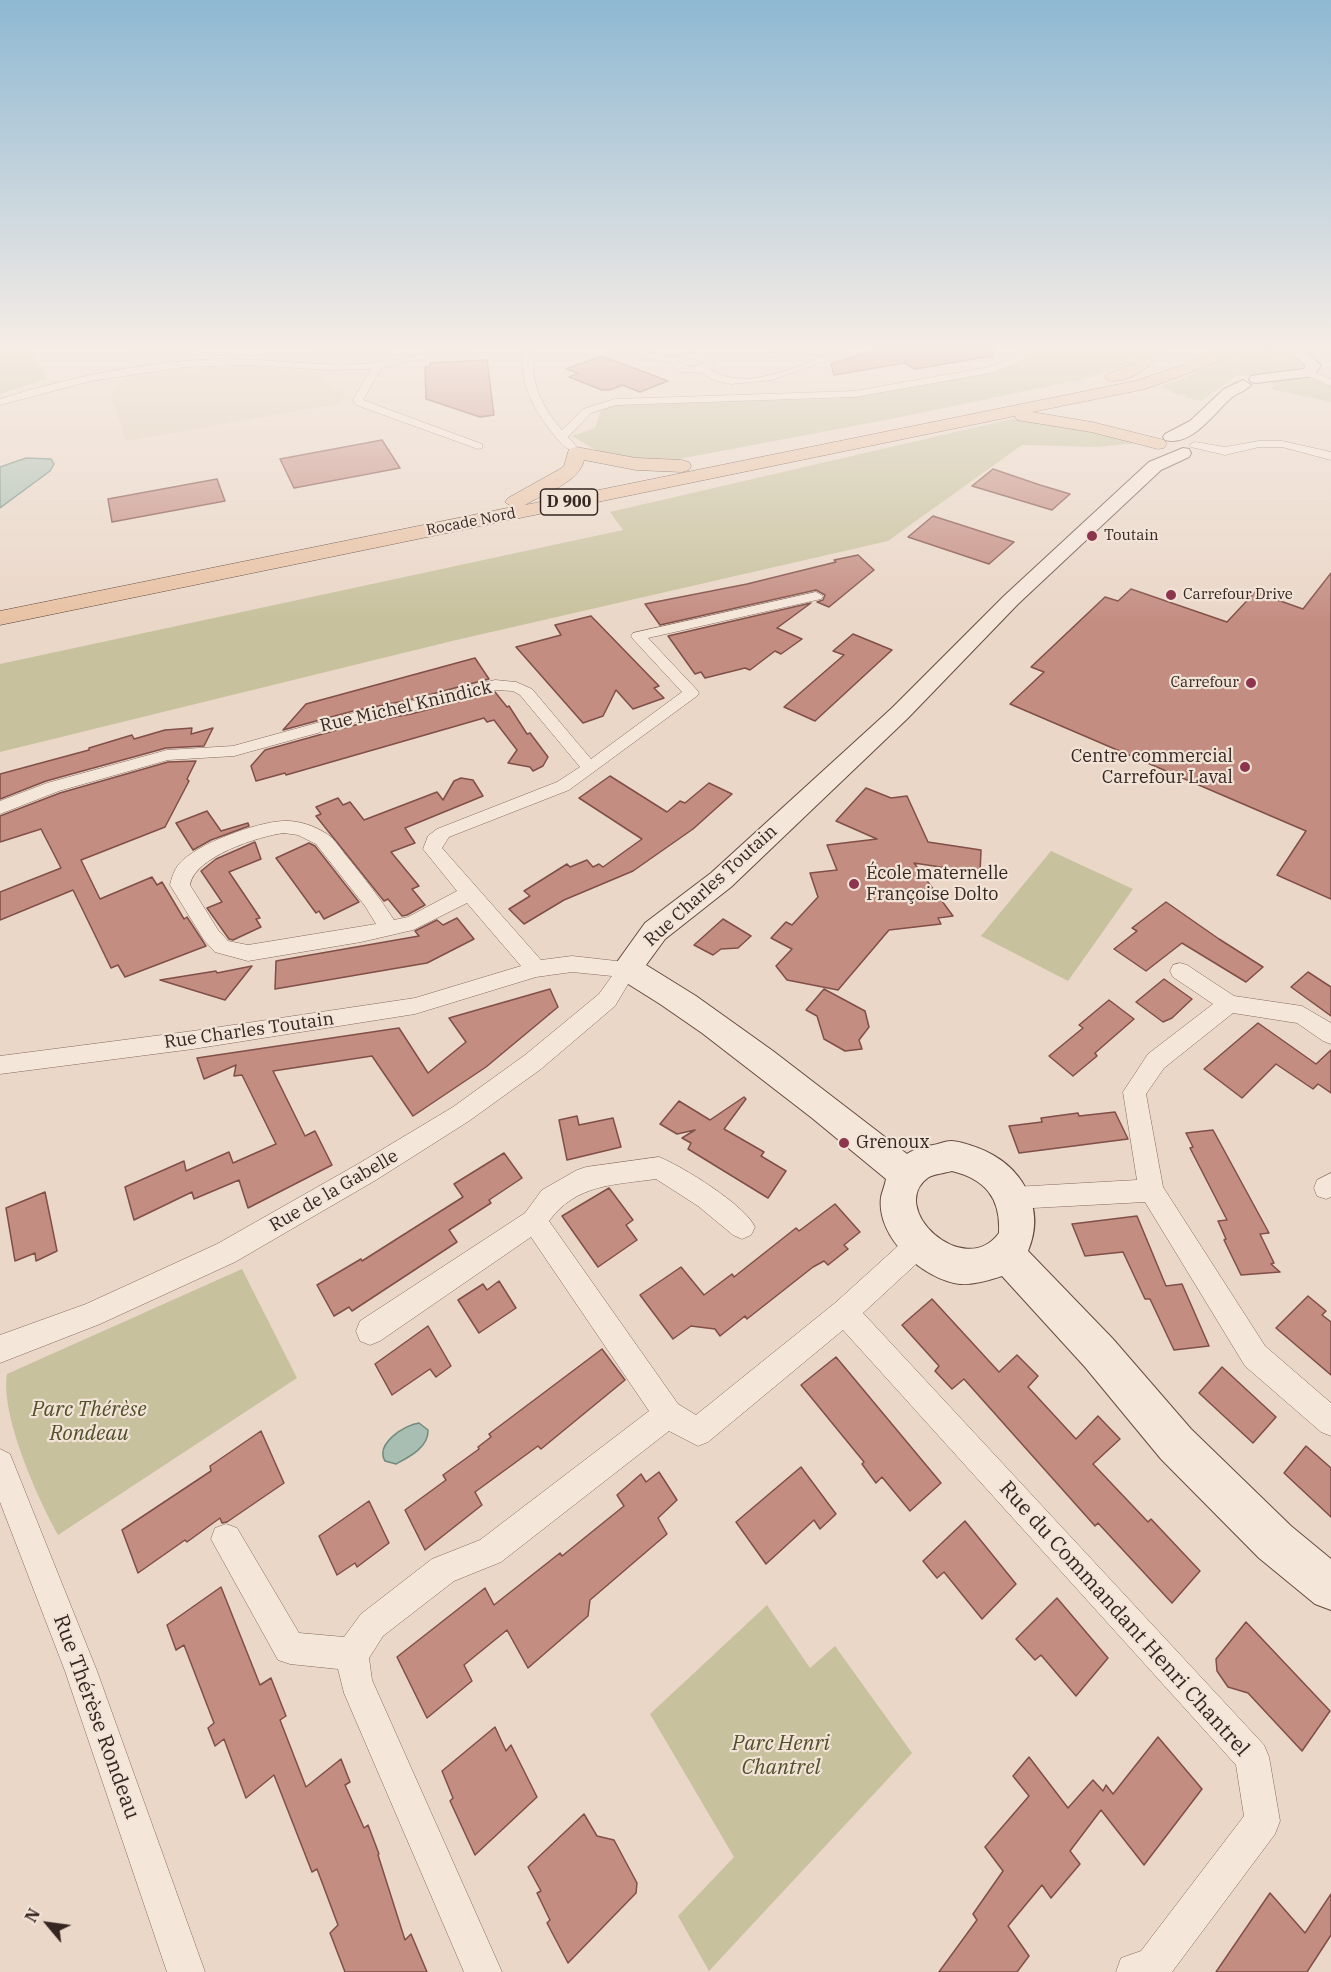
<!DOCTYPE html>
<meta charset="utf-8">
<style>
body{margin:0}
#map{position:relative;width:1331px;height:1972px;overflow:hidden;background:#ead7c8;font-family:"IBM Plex Serif",serif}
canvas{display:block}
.north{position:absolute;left:18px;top:1894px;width:60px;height:60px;-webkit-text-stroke:4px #f2e3d7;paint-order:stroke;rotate:299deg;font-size:16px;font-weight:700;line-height:24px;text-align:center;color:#362621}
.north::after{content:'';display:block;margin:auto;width:21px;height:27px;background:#362621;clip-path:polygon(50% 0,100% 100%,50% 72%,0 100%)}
</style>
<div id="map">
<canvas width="1331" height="1972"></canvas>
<div class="north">N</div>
</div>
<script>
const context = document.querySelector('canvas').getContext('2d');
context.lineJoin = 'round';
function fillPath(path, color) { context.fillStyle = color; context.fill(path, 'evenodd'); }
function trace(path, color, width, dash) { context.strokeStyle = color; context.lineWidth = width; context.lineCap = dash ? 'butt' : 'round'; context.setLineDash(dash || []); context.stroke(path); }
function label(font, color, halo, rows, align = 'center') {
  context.font = font + ' "IBM Plex Serif",serif'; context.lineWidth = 4.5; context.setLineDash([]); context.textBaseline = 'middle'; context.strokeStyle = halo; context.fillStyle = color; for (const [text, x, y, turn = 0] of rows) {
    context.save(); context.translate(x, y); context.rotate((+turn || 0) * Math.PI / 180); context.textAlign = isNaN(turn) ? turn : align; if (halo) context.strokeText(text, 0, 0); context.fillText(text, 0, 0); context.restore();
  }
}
const farmland = new Path2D(`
 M247 365 318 371 330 386 346 391 338 404 126 441 111 394 126 377 174 370Z`);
const green = new Path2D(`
 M0 345H29L47 379 0 394Z
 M125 345H218L138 359Z
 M313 345H400L374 353 320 356Z
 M1038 345H1146L1142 354 1123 366 1084 379 896 418 679 459 653 462 604 455 572 436 595 428 601 410 620 404 834 399 870 395 999 371 1023 360Z
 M1265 351 1297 356 1307 366 1301 373 1236 376 1201 401 1186 398 1184 396 1187 394 1178 395 1161 386 1185 378 1228 355Z
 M1310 377 1331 386V402L1270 389 1274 386 1267 379 1292 380Z
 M1016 418 1102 431 1136 443 1098 447 1022 445 888 541 452 641 0 752V664L623 530 610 512Z
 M1051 851 1133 889 1068 981 981 936Z
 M242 1269 297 1378 58 1535C37 1497 0 1414 7 1374Z
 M767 1605 810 1668 835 1646 912 1753 709 1971 678 1916 734 1857 650 1714Z`);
const water = new Path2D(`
 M26 458 51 459 54 464 50 471 0 508V467Z
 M419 1423 428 1430C429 1447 409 1457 396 1464L385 1461C375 1444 404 1425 419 1423Z`);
const building = new Path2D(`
 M876 345H992L993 356 915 369 905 363 834 375 831 364 880 347Z
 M602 356 668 381 640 392 622 385 610 390H602L569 377 578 373 566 369Z
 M487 360 494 415 480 417 426 399 425 367H430V363Z
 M382 440 400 468 294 488 280 459Z
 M993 469 1040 485 1070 494 1052 510 972 486Z
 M217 479 225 501 112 522 108 499Z
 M933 516 1014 542 989 564 908 537Z
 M858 555 874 570 829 607 817 602 823 600 825 595 816 590 660 625 645 604 747 584 836 562 834 560Z
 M1331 573V899L1277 875 1306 831 1010 704 1044 672 1031 667 1105 597 1118 601 1131 589 1227 622 1255 592 1303 609Z
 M811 603 777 628 802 639 781 654 775 651 750 670 745 668 705 678 701 672 695 674 668 636Z
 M591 616 659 686 654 688 664 698 633 709 616 690 603 716 583 723 516 647 561 635 555 625Z
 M853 634 892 650 815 721 784 707 844 655 833 651Z
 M475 658 489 679 409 700 353 711 283 730 306 704Z
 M495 692 507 707 509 706 527 734 530 733 548 757 543 766 533 771 530 767 508 763 517 750 494 720 487 722 484 718 286 775 285 773 256 781 251 766 265 750 362 723 411 714Z
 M192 728 191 734 213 728 204 746 166 748 46 781 0 799V774L89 750V748L132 735 134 739 165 730Z
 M196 761 187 779 189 781 165 827 81 860 100 899 152 877 157 885 162 882 184 919 187 917 206 946 125 977 118 965 111 968 73 890 0 920V892L61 868 41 829 0 842V816L60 793 168 762Z
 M610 776 667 812 680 801 685 803 709 783 732 794 693 829 633 871 564 900 524 924 509 909 530 896 524 891 567 864 570 867 587 860 593 867 599 864 603 867 642 839 579 798Z
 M461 778 473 780 483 796 405 828 415 843 391 852 419 886 412 889 425 905 407 915 402 916 388 899 384 901 316 816 321 814 316 807 338 798 343 805 350 802 364 820 437 792 443 800 454 781Z
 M866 788 891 798 907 796 928 842 981 850 980 873 914 863 953 916 938 918 941 924 889 930 838 990 787 980 776 966 792 949 771 938 786 922 792 925 818 897 810 873 837 870 827 845 877 839 836 821Z
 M207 811 221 831 248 823 249 826 211 840 193 850 176 823Z
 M255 842 261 859 229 872 260 918 256 919 261 927 233 940 229 939 207 908 222 902 201 871 216 859Z
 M309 843 315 846 359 902 324 919 319 911 316 913 276 858Z
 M1166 902 1219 939 1263 967 1246 982 1182 943 1146 971 1114 949 1137 931 1132 928Z
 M457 918 474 939 427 963 275 989 276 961 419 936 415 931 437 920 443 925Z
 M723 919 751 936 738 948 721 949 713 955 694 945Z
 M252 966 225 1000 160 980 216 971 217 973Z
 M1308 972 1331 987V1016L1291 987Z
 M1164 979 1192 999 1172 1018 1163 1022 1136 1002Z
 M550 989 558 1007 486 1067 413 1116 372 1056 273 1071 305 1136 315 1131 332 1165 248 1208 239 1180 194 1199 192 1192 134 1220 125 1187 184 1161 186 1171 229 1152 233 1163 276 1144 242 1075 234 1076 236 1065 204 1079 197 1058 399 1028 428 1073 466 1042 449 1018Z
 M824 989 865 1011 869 1027 859 1040 862 1049 845 1051 824 1039 817 1016 806 1010Z
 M1109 1000 1134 1019 1095 1053 1097 1056 1073 1076 1049 1056 1083 1028 1079 1025Z
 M1258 1023 1316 1064 1331 1050V1093L1318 1084 1313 1089 1276 1064 1242 1098 1204 1069Z
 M744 1097 746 1099 724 1129 764 1152 761 1156 786 1171 768 1198 688 1149 691 1143 682 1138 695 1130 677 1134 660 1124 679 1101 710 1120Z
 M1115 1112 1128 1139 1019 1153 1009 1126 1042 1122 1041 1118 1078 1113 1079 1116Z
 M577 1116 579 1125 613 1118 621 1147 567 1160 559 1120Z
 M1213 1130 1269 1233 1260 1234 1274 1263 1271 1264 1280 1272 1241 1275 1224 1240 1226 1239 1218 1221 1227 1220 1190 1148 1193 1147 1186 1133Z
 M504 1153 522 1178 489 1200 491 1203 449 1230 457 1242 352 1311 349 1307 334 1316 317 1285 361 1259 362 1261 463 1197 454 1184Z
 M609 1188 633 1220 626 1225 637 1240 598 1267 562 1216Z
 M45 1192 57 1251 36 1261 35 1253 15 1261 6 1208Z
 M835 1204 860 1232 844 1245 848 1249 828 1265 824 1261 813 1267 747 1319 745 1316 720 1336 715 1329 691 1326 673 1339 640 1295 681 1267 704 1295 732 1274 734 1277 796 1228 799 1231Z
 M1137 1216 1166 1286 1182 1284 1209 1346 1174 1350 1150 1299H1145L1123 1252 1085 1256 1072 1224Z
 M499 1281 516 1308 479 1333 458 1300 483 1284 487 1290Z
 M1308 1296 1326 1311 1322 1315 1331 1322V1375L1276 1328Z
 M932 1299 999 1372 1017 1355 1038 1376 1028 1387 1076 1439 1098 1416 1120 1439 1093 1464 1148 1522 1151 1519 1200 1571 1172 1603 1098 1523 1095 1526 964 1379 952 1389 935 1371 939 1366 902 1325Z
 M428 1326 451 1366 436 1377 430 1369 392 1395 375 1364Z
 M602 1349 625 1380 541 1449 538 1446 475 1492 482 1505 425 1550 405 1510 446 1480 443 1475 479 1449 478 1447 491 1437 489 1434Z
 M836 1357 941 1483 910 1511 882 1477 876 1483 862 1464 864 1462 801 1385Z
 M1222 1367 1276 1417 1253 1443 1199 1393Z
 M261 1431 284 1483 227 1522 222 1523 220 1518 187 1542 185 1540 138 1573 122 1530 211 1471 210 1466Z
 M1306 1446 1331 1468V1517L1284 1473Z
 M801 1467 836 1514 820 1529 814 1520 766 1564 736 1522Z
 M659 1472 677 1500 658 1518 667 1534 590 1600 588 1616 528 1668 507 1630 464 1665 472 1681 427 1718 397 1657 485 1588 494 1605 560 1553 562 1556 624 1506 617 1495 641 1474 646 1482Z
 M369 1501 389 1543 357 1567 355 1563 337 1575 319 1536Z
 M965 1521 1016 1584 982 1619 944 1572 937 1578 923 1561Z
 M221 1587 260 1685 271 1678 286 1716 280 1720 306 1787 341 1759 350 1782 345 1785 364 1828 368 1825 379 1854 378 1855 405 1940 411 1934 427 1972H345L330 1933 338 1925 317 1869 312 1872 274 1775 246 1798 224 1739 215 1746 208 1728 214 1723 184 1645 176 1650 167 1625Z
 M1057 1598 1108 1658 1076 1696 1041 1655 1035 1660 1016 1639Z
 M1246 1622 1330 1711 1302 1751 1248 1693 1228 1687 1217 1671 1216 1659Z
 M495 1727 506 1751 511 1745 537 1797 475 1855 450 1801 453 1798 442 1771Z
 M1158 1737 1202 1789 1144 1865 1101 1810 1070 1851 1080 1864 1051 1898 1042 1885 1008 1926 1029 1956 1017 1972H939L977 1920 973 1914 1003 1871 985 1847 1029 1796 1013 1776 1029 1757 1068 1808 1093 1780 1103 1791 1106 1785 1113 1794Z
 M584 1814 597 1836 614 1840 637 1883 636 1893 568 1963 547 1923 550 1920 537 1893 541 1891 528 1867Z
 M1270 1893 1305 1933 1331 1894V1935L1307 1972H1216Z`);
const street = new Path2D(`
 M461 345H481L381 368 363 400 482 444V448L478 449 356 405 353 400 371 369 328 370 248 365 185 367 91 381 0 405V399C70 377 142 362 216 359 263 358 310 366 358 364 392 363 428 352 461 345Z
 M524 345H534C529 379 540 405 562 430L583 409 615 399 855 391 984 368 1011 359 1027 345H1038L1019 363 990 373 855 397 616 405 591 413 568 437 577 447 571 450C564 448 559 441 554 435 532 407 518 382 524 345Z
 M603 345H619L672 357 691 352 706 355 715 363 710 369C745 393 797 366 833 353L761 358 760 356 765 353 837 347 841 348 843 355 772 380 731 384 711 379 701 372H682L667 362 647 359ZM691 358 704 363 691 367 678 362Z
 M1309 370 1331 379V386L1305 375V371Z
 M1259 441H1282L1331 452V460L1282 447H1259L1225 455 1191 447 1189 445 1195 442 1225 447Z
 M816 592 823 596 821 599 648 638 697 690 699 693 697 696 569 790 449 837 442 848 541 960 572 956 634 963 637 969 615 1006 541 1069 469 1121 376 1180 235 1262 100 1324 0 1363V1335L86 1304 217 1244 358 1164 453 1107 525 1055 599 994 612 976 572 972 536 977 415 1014 193 1049 0 1074V1056L193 1031 415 998 521 966 467 903 413 930 361 942 248 961 215 952 204 940 170 885C172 877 174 870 179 864 196 844 257 822 283 821 298 820 315 826 327 834 335 839 341 850 348 858 364 878 380 898 394 920L408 917 457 891 423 849 428 836 437 829 557 782 580 767 520 695 513 691 495 690 410 712 361 721 234 756 168 760 59 791 0 814V801L47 783 167 750 233 746 353 713 409 702 495 680 516 682 532 689 591 759 682 692 633 639 631 636 633 633ZM284 833 298 835 316 844 365 906 376 924 248 945 228 941 218 930 190 885C194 857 259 836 284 833Z
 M1180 963 1187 965 1234 996 1302 1006 1331 1023V1044L1323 1041 1297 1023 1233 1013 1164 1068 1146 1094 1163 1187 1265 1346 1331 1403V1436L1321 1432 1245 1366 1145 1202 1014 1209 1005 1206 1002 1198 1005 1190 1014 1187 1137 1180 1123 1092 1148 1054 1213 1004 1173 977 1170 971 1173 965Z
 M659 1157C682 1166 745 1205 755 1227L751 1235 742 1239 733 1235 698 1206 656 1179C614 1185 576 1184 549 1221L678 1404 696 1415 835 1303 909 1236 918 1233 927 1236 931 1245 927 1254 863 1313 1264 1745 1269 1757 1280 1821 1275 1834 1172 1972H1116L1121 1958 1141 1951 1244 1816 1236 1765 843 1330 708 1442 698 1446 669 1431 501 1562 454 1581 383 1636 369 1658 372 1680 502 1972H464L344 1693 338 1669 290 1664 278 1660 211 1539 215 1528 226 1524 237 1528 299 1633 344 1637 361 1614 432 1559 480 1540 649 1411 531 1237 380 1341 370 1345 360 1341 356 1331 360 1321 525 1213 542 1190 577 1170 586 1167Z
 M1331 1173V1197L1326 1199 1317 1196 1314 1188 1317 1180Z
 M0 1449 10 1454 97 1671 205 1972H167L65 1671 0 1502Z`);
const secondary = new Path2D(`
 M1295 346 1300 347 1321 365 1314 376 1256 383 1251 382 1249 379 1251 376 1256 375 1304 369 1306 366 1288 350Z
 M1243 380 1251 385C1246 391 1237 393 1231 398 1214 413 1192 447 1165 440L1163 437 1165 434 1190 421 1224 389Z
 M1183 448 1189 449 1191 453 1189 457 1161 470 1018 604 908 718 731 887 665 939 646 965 696 996 773 1051 907 1154C914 1149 924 1147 933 1145 939 1144 945 1141 951 1141 959 1141 970 1145 978 1148 1021 1164 1047 1207 1028 1251L1113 1339 1191 1429 1291 1526 1331 1559V1610L1315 1604 1259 1558 1161 1459 1085 1367 1002 1276C990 1280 973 1285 960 1284 923 1279 876 1238 881 1197 882 1192 885 1185 886 1179L812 1118 702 1033 660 1004 617 977 612 969 645 923 711 873 892 708 1004 596 1149 462ZM952 1171C985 1179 1001 1198 999 1233 964 1281 885 1207 929 1177 935 1174 945 1173 952 1171Z`);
const primary = new Path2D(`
 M1151 345H1167C1157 363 1129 386 1107 380L1105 377 1107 374C1124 368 1142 361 1151 345Z
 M1229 345H1331V349L1295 355 1257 350 1235 353 1192 372 1145 389 1032 412 1092 422 1164 440 1167 444 1164 448 1158 449 1091 432 1023 421 1017 420 1015 416 0 625V611L512 507 505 502 508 498 560 469 564 466 569 449 576 447 636 458 682 460 689 462 691 466 689 470 682 472 636 470 584 460C580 482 543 494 525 505L1135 381 1180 366Z`);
const markers = [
 [1092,536,6,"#8c354c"],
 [1171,595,6,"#8c354c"],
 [1251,683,6,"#8c354c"],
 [1245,767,6,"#8c354c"],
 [854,884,6,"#8c354c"],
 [844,1143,6,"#8c354c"]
];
const farStreetnames = [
 ["Rocade Nord",471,522,-11]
];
const farPoinames = [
 ["Toutain",1104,536],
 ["Carrefour Drive",1183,595],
 ["Carrefour",1239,683,"right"]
];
const shields = [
 [569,502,57]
];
const shieldNames = [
 ["D 900",569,502]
];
const streetNames = [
 ["Rue Michel Knindick",406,707,-13],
 ["Rue Charles Toutain",711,886,-42],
 ["Rue Charles Toutain",249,1031,-8],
 ["Rue de la Gabelle",334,1191,-30]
];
const poiNames = [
 ["Centre commercial",1233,757,"right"],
 ["Carrefour Laval",1233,778,"right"],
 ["École maternelle",866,874],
 ["Françoise Dolto",866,895],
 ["Grenoux",856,1143]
];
const nearParknames = [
 ["Parc Thérèse",89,1410],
 ["Rondeau",89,1434],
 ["Parc Henri",781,1744],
 ["Chantrel",781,1768]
];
const nearStreetnames = [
 ["Rue du Commandant Henri Chantrel",1124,1619,48],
 ["Rue Thérèse Rondeau",96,1717,70]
];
fillPath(farmland, '#deceb6');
fillPath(green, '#c7c19d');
fillPath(water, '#a8beb2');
trace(water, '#708c7e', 1.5);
fillPath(building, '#c48d82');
trace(building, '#804f47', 1.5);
trace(street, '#84695f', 1);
trace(secondary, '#664b42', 2);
trace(primary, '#523932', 1);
fillPath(street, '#f5e6da');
fillPath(secondary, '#f5e6da');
fillPath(primary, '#e8c2a4');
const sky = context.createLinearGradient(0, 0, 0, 621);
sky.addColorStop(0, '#8eb8d2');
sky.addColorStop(0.56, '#f6ede6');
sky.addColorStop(1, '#f6ede600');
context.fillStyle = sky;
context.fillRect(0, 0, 1331, 621);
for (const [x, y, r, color] of markers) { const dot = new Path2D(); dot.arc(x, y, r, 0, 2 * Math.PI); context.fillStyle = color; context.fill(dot); trace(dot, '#f2e3d7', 2); }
label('15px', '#362621', '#f2e3d7', farStreetnames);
label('15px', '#362621', '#f2e3d7', farPoinames, 'left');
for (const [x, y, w] of shields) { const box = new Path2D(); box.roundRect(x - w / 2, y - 13, w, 26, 4.5); context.fillStyle = '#f2e3d7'; context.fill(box); trace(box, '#362621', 1.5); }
label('bold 16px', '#362621', null, shieldNames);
label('18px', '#362621', '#f2e3d7', streetNames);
label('18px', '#362621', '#f2e3d7', poiNames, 'left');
label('italic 21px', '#50502a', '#f2e3d7', nearParknames);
label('21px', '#362621', '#f2e3d7', nearStreetnames);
</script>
